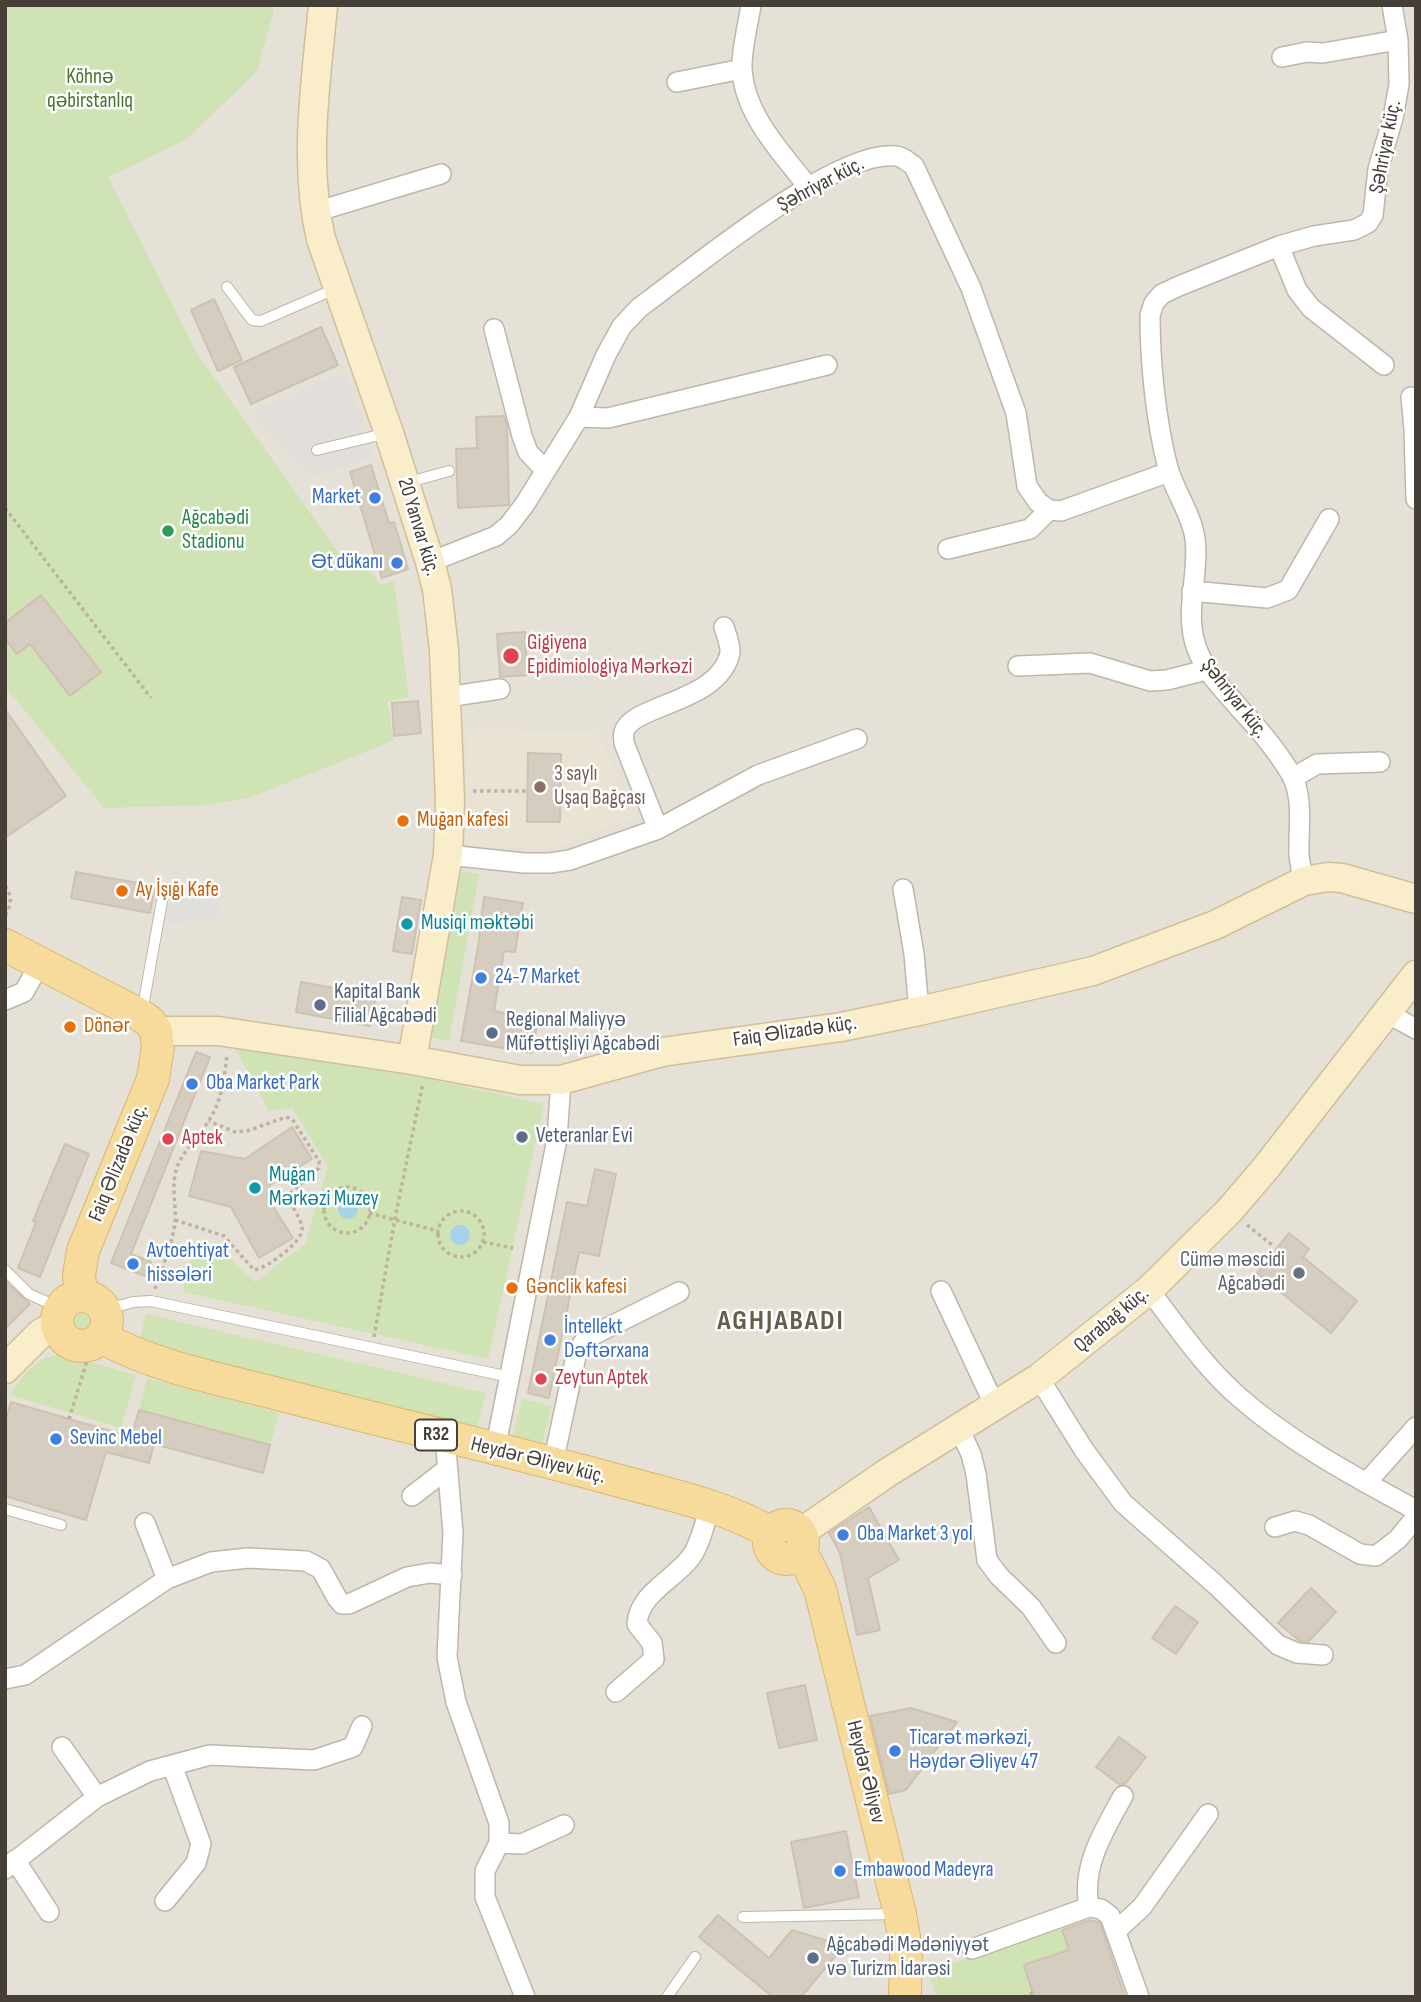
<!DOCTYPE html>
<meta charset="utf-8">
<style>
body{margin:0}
#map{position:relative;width:1421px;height:2002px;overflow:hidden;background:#f2efe8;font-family:"Sofia Sans Condensed",sans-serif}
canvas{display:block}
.frame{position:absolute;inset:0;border:7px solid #453f37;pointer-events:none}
</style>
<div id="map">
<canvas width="1421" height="2002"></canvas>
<div class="frame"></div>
</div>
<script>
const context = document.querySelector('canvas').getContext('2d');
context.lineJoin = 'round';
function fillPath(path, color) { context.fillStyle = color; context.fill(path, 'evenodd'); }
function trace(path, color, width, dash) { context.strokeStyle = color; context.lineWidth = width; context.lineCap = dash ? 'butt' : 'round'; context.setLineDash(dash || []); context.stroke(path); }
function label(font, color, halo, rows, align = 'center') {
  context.font = font + ' "Sofia Sans Condensed",sans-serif'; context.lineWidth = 5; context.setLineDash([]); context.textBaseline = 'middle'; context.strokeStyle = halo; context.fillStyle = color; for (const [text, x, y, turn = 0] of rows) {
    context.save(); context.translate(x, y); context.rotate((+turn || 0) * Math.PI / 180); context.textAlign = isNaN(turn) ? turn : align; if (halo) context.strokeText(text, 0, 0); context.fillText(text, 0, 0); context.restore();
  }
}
const residential = new Path2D(`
 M5 5H1416V1997H5Z`);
const industrial = new Path2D(`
 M345 371 373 458 307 478 251 412Z`);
const education = new Path2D(`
 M467 730 598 732 633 818 546 850 465 844Z`);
const green = new Path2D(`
 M5 5H273L274 11 257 71 186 140 108 177 196 352 350 569 362 561 381 585 394 581 409 697 388 701 393 741 251 797 210 805 104 808 5 686Z
 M459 871 479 874 449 1041 429 1037Z
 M235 1048 424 1078 544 1104 488 1359 183 1292 192 1253 218 1247 255 1282 305 1244 328 1166 292 1108 269 1111Z
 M69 1321a12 12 0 1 1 24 0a12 12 0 1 1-24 0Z
 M146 1314 486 1393 477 1429 137 1350Z
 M63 1354 136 1375 121 1428 10 1395C24 1374 36 1356 63 1354Z
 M147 1378 279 1413 270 1445 139 1410Z
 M522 1399 552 1406 541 1446 512 1439Z
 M1062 1929 1069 1950 1024 1965 1034 1997H936L928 1971Z`);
const parking = new Path2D(`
 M155 886 219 892 221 918 169 925 150 913Z`);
const water = new Path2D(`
 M338 1209a10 10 0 1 1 20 0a10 10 0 1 1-20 0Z
 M450 1235a10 10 0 1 1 20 0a10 10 0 1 1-20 0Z`);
const building = new Path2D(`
 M214 299 242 360 218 371 191 310Z
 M321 327 338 365 251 404 234 367Z
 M504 416 507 426 509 505 458 508 456 449 477 448 476 417Z
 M371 465 389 523 394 522 408 569 382 578 350 472Z
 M41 595 101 672 70 696 30 644 17 654 5 639V623Z
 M525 632 527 675 500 677 497 634Z
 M418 701 421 733 394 736 392 703Z
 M5 709 66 796 5 838Z
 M528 753 561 754 560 822H527Z
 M76 872 155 886 150 913 71 898Z
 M402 897 421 900 412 954 393 951Z
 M484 897 523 903 515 952 504 951 494 1011 538 1019 532 1053 461 1041 478 947Z
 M301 982 376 996 370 1026 296 1012Z
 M196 1052 210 1057 131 1254 151 1262 145 1276 111 1263Z
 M292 1127 312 1159 270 1185 267 1197 293 1238 259 1258 231 1207 189 1196 201 1151 245 1159Z
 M65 1144 89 1154 40 1277 18 1268 36 1222 33 1221Z
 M595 1169 616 1174 599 1256 579 1252 549 1398 528 1393 567 1202 587 1206Z
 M1289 1233 1309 1249 1303 1257 1357 1301 1331 1333 1257 1273Z
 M5 1281 30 1304 5 1329Z
 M11 1402 131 1437 139 1410 270 1445 263 1473 154 1444 149 1463 106 1452 86 1520 5 1496V1423Z
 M869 1507 899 1560 868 1578 880 1630 857 1635 840 1553 829 1533Z
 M1311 1588 1336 1612 1308 1642 1300 1641 1278 1623Z
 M1175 1606 1198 1622 1176 1654 1152 1638Z
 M805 1685 817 1740 779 1748 767 1693Z
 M911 1708 957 1722 906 1790 889 1794 870 1716Z
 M1119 1737 1146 1757 1125 1784 1120 1785 1096 1767Z
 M846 1831 859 1897 804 1908 791 1842Z
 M718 1915 769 1958 792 1930 844 1946 801 1997H773L699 1937Z
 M1090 1920 1100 1923 1125 1997H1034L1024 1965 1069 1950 1062 1930Z`);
const path = new Path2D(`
 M5 508 151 698
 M473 791H528
 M5 886C13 897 11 905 5 916
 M458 917 480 921
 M324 1210a23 23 0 1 1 46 0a23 23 0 1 1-46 0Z
 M269 1191 324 1207
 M438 1234a23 23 0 1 1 46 0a23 23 0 1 1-46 0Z
 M369 1213 438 1231
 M175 1220 224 1236 254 1270C267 1268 305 1241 302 1227 300 1217 291 1205 287 1196L319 1168V1161L292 1119 286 1117 247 1131 235 1132 209 1121
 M1247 1225 1272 1245
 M483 1242 513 1248
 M155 1289C162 1267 173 1244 175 1221 176 1202 171 1185 177 1167 184 1150 198 1137 208 1122 222 1101 224 1079 227 1055
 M374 1337 395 1218 423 1083
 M69 1419 87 1361
 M1023 1997 1033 1993`);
const lane = new Path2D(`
 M227 287 252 320 261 321 335 289
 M317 450 388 433
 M409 482 449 471
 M142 1012 164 890
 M5 1270 29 1294 60 1308
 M105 1310 133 1302 151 1301 510 1377
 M5 1509 61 1525
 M743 1917 897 1914
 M667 1997 695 1957`);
const street = new Path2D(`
 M751 5C748 26 741 50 742 70 745 116 782 153 809 188
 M1282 57 1307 52 1323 53 1398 40
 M677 82 742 69
 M315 212 441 174
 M1279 246 1297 290 1311 308 1384 365
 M494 329 522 436 528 452 545 470
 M1411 397 1414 429 1416 499
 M579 417 608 418 827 365
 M948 549 1030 529 1049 510
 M430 562 496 536 509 525 525 504 579 417 606 355 622 326 639 308C690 271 836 149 895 156 902 156 908 162 914 166L971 288 1016 413 1027 486 1038 502 1049 510 1061 511 1169 472
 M1192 591 1267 598 1288 590 1329 519
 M1018 666 1090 663 1150 681 1167 680 1206 670
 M447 697 500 689
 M1293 778 1317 764 1380 762
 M658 829 624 743C624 740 623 736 624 732 632 704 719 703 730 653 731 646 726 634 724 627
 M448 855 524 863H550L570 860 658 829 758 775 857 739
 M1304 881C1302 873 1300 864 1299 855 1298 830 1304 799 1292 776 1278 752 1259 729 1240 709 1224 690 1206 673 1197 649 1183 612 1200 575 1195 538 1191 513 1175 492 1168 468 1156 422 1150 363 1150 315L1154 303 1162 294 1179 286 1279 246 1314 236 1354 230 1368 223 1373 215 1378 169 1393 118 1399 84 1398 40 1392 5
 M903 889 914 954 919 1011
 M5 1000 24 992 40 963
 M1387 1013 1416 1029
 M1149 1290C1177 1326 1204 1367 1239 1397 1291 1443 1355 1477 1416 1510
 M941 1291 995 1406
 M1039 1378 1084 1450 1123 1503 1216 1585 1278 1645 1297 1653 1323 1655
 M959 1429 971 1454 976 1474 987 1560 999 1576 1031 1607 1056 1643
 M445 1437 453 1533 447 1657 456 1702 499 1823V1843L485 1871V1897L525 1997
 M495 1450 557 1139 561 1080
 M553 1463 576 1356 583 1343 593 1335 679 1292
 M1366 1483 1416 1427
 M412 1496 447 1469
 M145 1523 167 1579
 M1275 1527 1295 1521 1309 1525 1360 1554 1376 1556 1398 1539 1416 1517
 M5 1679 25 1675 167 1579 211 1562 248 1558 306 1561 321 1569 337 1598 342 1604H349L407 1577 430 1573 452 1575
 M616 1692 654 1659 652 1643 637 1624C639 1593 674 1580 691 1557 701 1543 705 1522 710 1506
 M62 1747 97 1797
 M1123 1796C1104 1831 1081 1866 1089 1907L1101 1909 1110 1916 1139 1997
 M499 1843 522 1844 564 1825
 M15 1860 49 1912
 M5 1869 97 1797 150 1771 210 1755 314 1760 353 1747 362 1726
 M165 1901 196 1863 201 1844 172 1765
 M1117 1930 1142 1907 1208 1814
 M972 1949 1089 1907`);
const secondary = new Path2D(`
 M323 5C316 83 303 162 321 239L389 433 430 562 437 589 444 650 450 801 448 855 412 1060
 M156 1031H218L412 1060 520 1080H561L662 1052 841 1027 919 1011 1093 971 1215 925 1304 881 1328 877 1342 878 1416 899
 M5 1369 41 1333 57 1324
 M800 1533 887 1473 1039 1378 1149 1290 1229 1211 1265 1169 1416 975`);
const primary = new Path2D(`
 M5 945 142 1016 150 1022 156 1031 158 1046 153 1079 83 1251 79 1275 81 1295
 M57 1321a25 25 0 1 1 50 0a25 25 0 1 1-50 0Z
 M101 1337C157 1368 221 1379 282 1395 394 1424 506 1450 616 1480 670 1495 723 1505 771 1533
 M769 1542a17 17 0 1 1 34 0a17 17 0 1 1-34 0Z
 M799 1554 807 1563 820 1589 900 1914 906 1949 905 1997`);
const markers = [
 [375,498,7,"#3f7fe0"],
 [168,531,7,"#2e9e5b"],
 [397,563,7,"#3f7fe0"],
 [511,656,9,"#e0444e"],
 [540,787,7,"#8d6e63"],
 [403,821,7,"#e8710a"],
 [122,891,7,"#e8710a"],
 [407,924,7,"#0f9aa8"],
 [481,978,7,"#3f7fe0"],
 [320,1005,7,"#5c6f8a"],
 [70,1027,7,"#e8710a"],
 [492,1033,7,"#5c6f8a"],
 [192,1084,7,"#3f7fe0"],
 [522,1137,7,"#5c6f8a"],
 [168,1139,7,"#e0444e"],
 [255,1188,7,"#0f9aa8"],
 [133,1264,7,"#3f7fe0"],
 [1299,1273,7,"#6b7280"],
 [512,1288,7,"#e8710a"],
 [550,1340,7,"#3f7fe0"],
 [541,1379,7,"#e0444e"],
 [56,1439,7,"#3f7fe0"],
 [843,1535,7,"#3f7fe0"],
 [895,1751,7,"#3f7fe0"],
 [840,1871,7,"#3f7fe0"],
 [813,1958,7,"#5c6f8a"]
];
const shields = [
 [436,1435,42]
];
const shieldNames = [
 ["R32",436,1435]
];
const parkNames = [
 ["Köhnə",90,78],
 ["qəbirstanlıq",90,102]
];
const streetNames = [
 ["Şəhriyar küç.",1386,147,-79],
 ["Şəhriyar küç.",821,185,-28],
 ["20 Yanvar küç.",418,527,73],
 ["Şəhriyar küç.",1234,699,52],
 ["Faiq Əlizadə küç.",795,1032,-8],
 ["Faiq Əlizadə küç.",119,1163,-68],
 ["Qarabağ küç.",1112,1320,-40],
 ["Heydər Əliyev küç.",538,1461,14],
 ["Heydər Əliyev",865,1772,76]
];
const shopNames = [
 ["Market",361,498,"right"],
 ["Әt dükanı",383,563,"right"],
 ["24-7 Market",495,978],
 ["Oba Market Park",206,1084],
 ["Avtoehtiyat",147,1252],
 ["hissələri",147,1276],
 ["İntellekt",564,1328],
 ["Dəftərxana",564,1352],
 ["Sevinc Mebel",70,1439],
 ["Oba Market 3 yol",857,1535],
 ["Ticarət mərkəzi,",909,1739],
 ["Həydər Əliyev 47",909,1763],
 ["Embawood Madeyra",854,1871]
];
const leisureNames = [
 ["Ağcabədi",182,519],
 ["Stadionu",182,543]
];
const healthNames = [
 ["Gigiyena",527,644],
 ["Epidimiologiya Mərkəzi",527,668],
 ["Aptek",182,1139],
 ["Zeytun Aptek",555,1379]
];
const educationNames = [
 ["3 saylı",554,775],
 ["Uşaq Bağçası",554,799]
];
const foodNames = [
 ["Muğan kafesi",417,821],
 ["Ay İşığı Kafe",136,891],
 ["Dönər",84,1027],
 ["Gənclik kafesi",526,1288]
];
const cultureNames = [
 ["Musiqi məktəbi",421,924],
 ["Muğan",269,1176],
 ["Mərkəzi Muzey",269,1200]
];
const serviceNames = [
 ["Kapital Bank",334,993],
 ["Filial Ağcabədi",334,1017],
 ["Regional Maliyyə",506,1021],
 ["Müfəttişliyi Ağcabədi",506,1045],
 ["Veteranlar Evi",536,1137],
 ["Ağcabədi Mədəniyyət",827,1946],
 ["və Turizm İdarəsi",827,1970]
];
const worshipNames = [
 ["Cümə məscidi",1285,1261],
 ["Ağcabədi",1285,1285]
];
const districtNames = [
 ["AGHJABADI",781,1322]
];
fillPath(residential, '#e6e1d6');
fillPath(industrial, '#e2ded9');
fillPath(education, '#eae3d3');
fillPath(green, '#cfe3b4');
fillPath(parking, '#e1dfdc');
fillPath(water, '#a9d1ea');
fillPath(building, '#d6cdc1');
trace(building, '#cdc2b2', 2);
trace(lane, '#bdb6ab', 12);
trace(street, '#bdb6ab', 22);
trace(secondary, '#cfc09b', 31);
trace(primary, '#dab76e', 34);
trace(path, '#beb29e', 3.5, [3.5, 3.5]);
trace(lane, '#fff', 10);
trace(street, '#fff', 19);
trace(secondary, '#faedca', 28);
trace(primary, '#f6db9d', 32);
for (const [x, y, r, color] of markers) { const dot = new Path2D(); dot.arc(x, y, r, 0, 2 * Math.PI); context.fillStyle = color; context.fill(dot); trace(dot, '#fff', 2.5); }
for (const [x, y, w] of shields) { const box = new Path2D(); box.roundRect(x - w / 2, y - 15.5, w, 31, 5); context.fillStyle = '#fff'; context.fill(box); trace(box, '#453f37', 2); }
label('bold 19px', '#453f37', null, shieldNames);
label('21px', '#4a722f', '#fff', parkNames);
label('21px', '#453f37', '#fff', streetNames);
label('21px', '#366cbe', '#fff', shopNames, 'left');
label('21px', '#27864d', '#fff', leisureNames, 'left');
label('21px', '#be3a42', '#fff', healthNames, 'left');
label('21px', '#785e54', '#fff', educationNames, 'left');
label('21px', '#c56008', '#fff', foodNames, 'left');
label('21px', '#0d838f', '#fff', cultureNames, 'left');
label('21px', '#4e5e75', '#fff', serviceNames, 'left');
label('21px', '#5b616d', '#fff', worshipNames, 'right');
context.letterSpacing = '2px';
label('bold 28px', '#675d4f', '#fff', districtNames);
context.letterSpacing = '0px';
</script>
